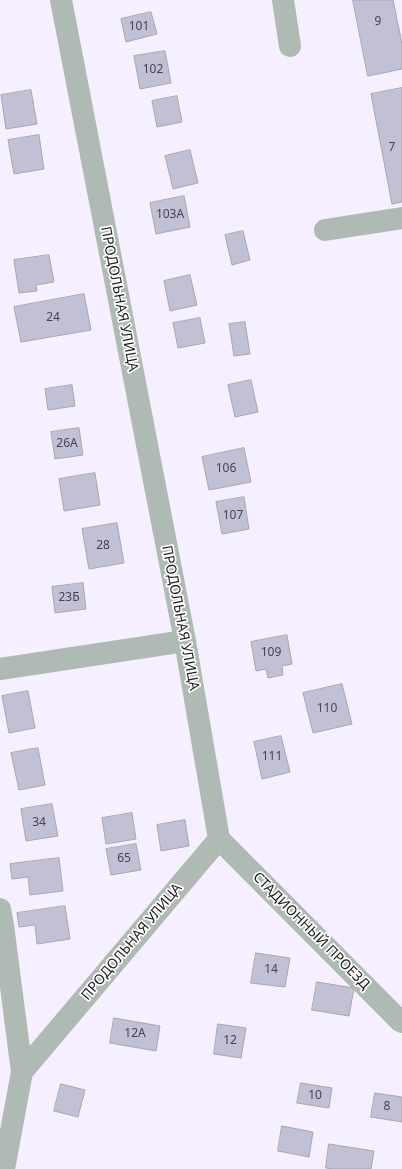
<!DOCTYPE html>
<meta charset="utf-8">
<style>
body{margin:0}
canvas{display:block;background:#f6efff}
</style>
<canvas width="402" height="1169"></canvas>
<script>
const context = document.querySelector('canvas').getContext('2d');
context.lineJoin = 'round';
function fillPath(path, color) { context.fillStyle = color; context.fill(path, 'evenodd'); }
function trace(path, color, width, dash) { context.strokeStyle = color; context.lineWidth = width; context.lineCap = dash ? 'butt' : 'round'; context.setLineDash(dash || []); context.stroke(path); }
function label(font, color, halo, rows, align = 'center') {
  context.font = font + ' "Noto Sans",sans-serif'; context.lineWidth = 3.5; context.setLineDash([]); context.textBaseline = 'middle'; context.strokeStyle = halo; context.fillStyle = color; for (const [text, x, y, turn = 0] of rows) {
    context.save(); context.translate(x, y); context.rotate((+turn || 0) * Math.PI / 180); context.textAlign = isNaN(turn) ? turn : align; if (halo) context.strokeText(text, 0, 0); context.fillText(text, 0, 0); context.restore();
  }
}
const building = new Path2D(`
 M353 0H393L402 44V69L368 76Z
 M151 12 157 34 126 42 121 19Z
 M165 51 171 83 140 89 134 56Z
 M402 88V202L392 204 371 94Z
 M31 90 37 124 6 129 1 95Z
 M177 96 182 122 157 127 152 101Z
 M39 135 44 169 14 174 8 140Z
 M190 150 198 183 173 189 165 156Z
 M184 196 190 227 156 234 150 203Z
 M243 231 250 260 232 265 225 235Z
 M49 255 54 282 36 285 37 291 19 293 14 260Z
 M190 275 197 305 170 311 164 281Z
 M84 294 91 330 21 342 14 307Z
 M200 318 205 343 178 348 173 323Z
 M245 322 250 354 234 356 229 324Z
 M251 380 258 412 235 417 228 385Z
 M72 385 75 406 48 410 45 389Z
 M79 428 83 455 55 459 51 432Z
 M244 448 251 482 209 490 202 457Z
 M95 473 100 505 64 511 59 479Z
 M244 497 249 529 222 534 216 502Z
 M117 523 124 563 89 569 82 529Z
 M83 583 86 609 55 613 52 587Z
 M287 635 292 664 282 666 283 675 268 678 266 669 256 671 251 642Z
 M342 684 352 724 313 733 303 693Z
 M28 691 35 728 9 733 2 696Z
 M281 736 290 772 262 779 254 742Z
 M38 748 45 785 19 790 11 753Z
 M52 804 58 836 26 841 21 809Z
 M132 813 136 839 106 844 102 818Z
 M185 820 189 846 161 851 157 825Z
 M136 844 141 870 111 875 106 849Z
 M59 858 63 891 30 895 28 877 12 879 10 864Z
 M65 906 70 939 37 944 35 925 19 927 17 913Z
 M256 953 290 958 285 987 251 983Z
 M317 982 354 988 349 1016 312 1010Z
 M114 1018 160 1026 156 1051 110 1043Z
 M218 1024 246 1028 241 1058 214 1054Z
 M301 1083 332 1088 329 1108 297 1103Z
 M61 1084 85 1090 78 1117 54 1111Z
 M375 1093 402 1097V1122L371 1117Z
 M282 1126 313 1132 309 1157 278 1151Z
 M329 1144 374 1151 371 1169H334L326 1168Z`);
const minor = new Path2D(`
 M283 0 290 46
 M325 230 402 218
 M0 669 185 641
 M219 839 400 1021 402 1022
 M0 909 3 925 22 1072
 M4 1169 22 1072 219 839 185 641 61 0`);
const numberNames = [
 ["9",378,22],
 ["101",139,27],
 ["102",153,70],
 ["7",392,148],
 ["103А",170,215],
 ["24",53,318],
 ["26А",67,444],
 ["106",226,469],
 ["107",233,516],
 ["28",103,546],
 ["23Б",69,598],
 ["109",271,653],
 ["110",327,709],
 ["111",272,757],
 ["34",39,823],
 ["65",124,859],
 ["14",271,970],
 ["12А",135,1034],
 ["12",230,1041],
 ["10",315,1096],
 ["8",387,1107]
];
const streetNames = [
 ["ПРОДОЛЬНАЯ УЛИЦА",119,299,79],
 ["ПРОДОЛЬНАЯ УЛИЦА",180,618,79],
 ["СТАДИОННЫЙ ПРОЕЗД",311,931,45],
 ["ПРОДОЛЬНАЯ УЛИЦА",132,942,-50]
];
fillPath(building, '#c2c0d4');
trace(building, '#a7a5b8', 1);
trace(minor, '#b0bab5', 22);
label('12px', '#46444e', null, numberNames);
label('14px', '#1d1a21', '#fff', streetNames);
</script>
